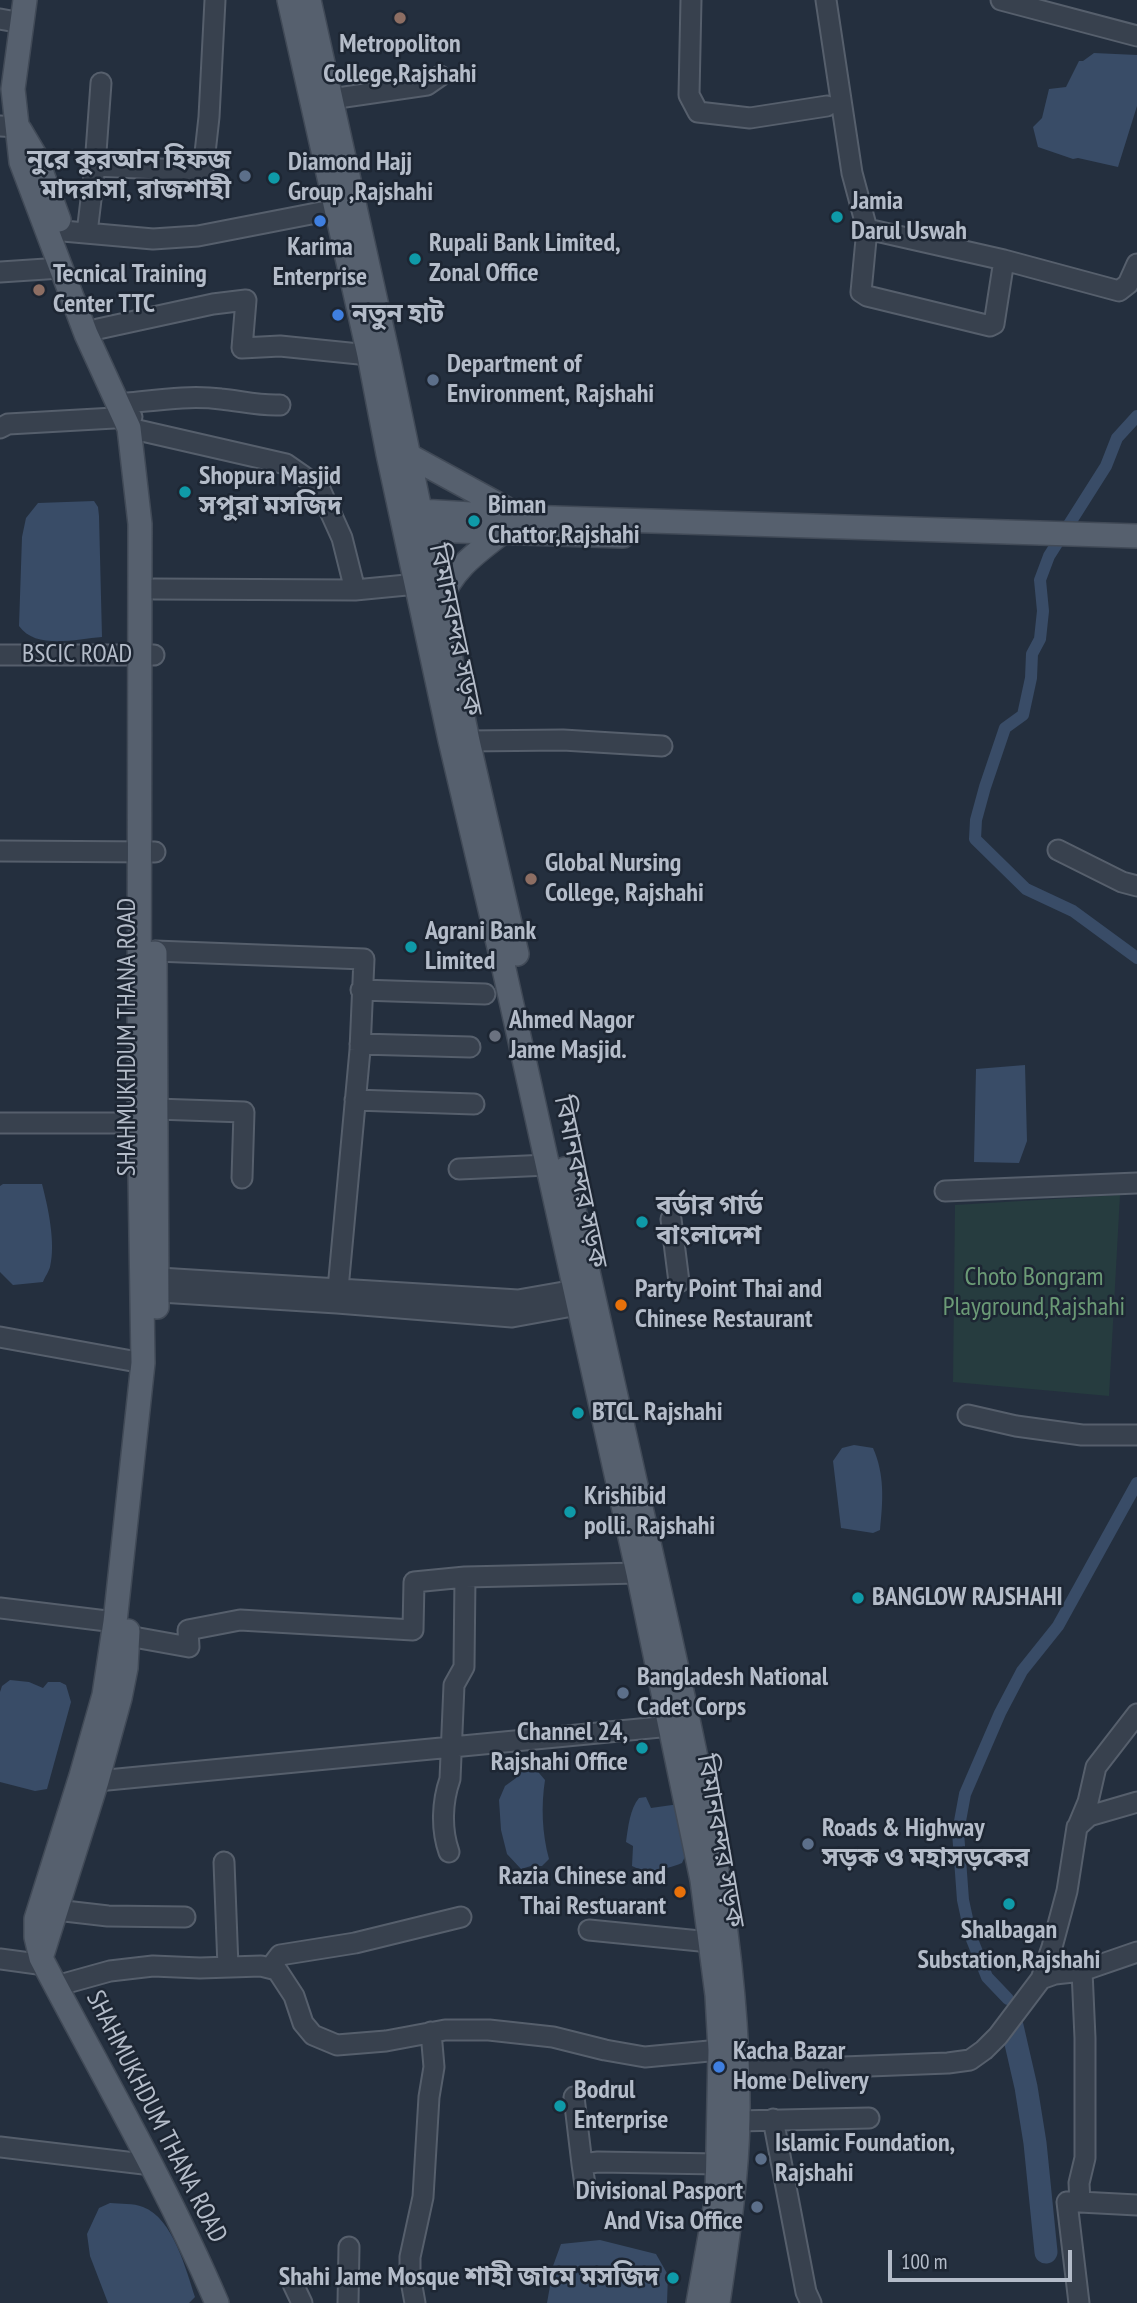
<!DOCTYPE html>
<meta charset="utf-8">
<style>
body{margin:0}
#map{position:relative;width:1137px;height:2303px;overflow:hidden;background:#242f3e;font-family:"PT Sans Narrow",sans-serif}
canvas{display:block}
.scale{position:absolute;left:888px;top:2250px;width:184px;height:32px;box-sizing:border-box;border:4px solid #b4bcc9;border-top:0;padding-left:9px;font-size:21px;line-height:24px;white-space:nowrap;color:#b4bcc9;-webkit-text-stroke:5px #1d2633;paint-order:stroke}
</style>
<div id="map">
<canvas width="1137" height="2303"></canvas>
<div class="scale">100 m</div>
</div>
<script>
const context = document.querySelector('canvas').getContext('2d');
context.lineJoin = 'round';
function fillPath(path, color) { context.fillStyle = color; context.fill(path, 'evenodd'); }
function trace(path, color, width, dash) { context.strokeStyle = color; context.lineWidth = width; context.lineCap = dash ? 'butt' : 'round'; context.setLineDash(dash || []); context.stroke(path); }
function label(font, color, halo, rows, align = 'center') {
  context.font = font + ' "PT Sans Narrow","Noto Sans Bengali",sans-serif'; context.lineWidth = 5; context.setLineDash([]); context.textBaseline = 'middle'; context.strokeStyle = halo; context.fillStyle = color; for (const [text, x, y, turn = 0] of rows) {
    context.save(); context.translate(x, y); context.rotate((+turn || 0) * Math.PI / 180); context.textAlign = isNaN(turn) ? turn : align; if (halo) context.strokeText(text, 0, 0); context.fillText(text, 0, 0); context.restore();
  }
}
const green = new Path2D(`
 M1120 1195 1109 1396 953 1382 955 1205Z`);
const water = new Path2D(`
 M1094 53 1137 55V106L1118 167 1078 158 1073 159 1038 147 1033 127 1042 118 1049 89 1066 87 1079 61H1083Z
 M94 501 98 507 99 516 102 637C76 639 36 650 19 626L22 537 26 518 38 503Z
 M1025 1065 1027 1141 1019 1163 974 1162 976 1069Z
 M3 1184H42C48 1207 56 1243 50 1267 49 1271 45 1277 43 1282L13 1285 0 1272V1186Z
 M854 1445 873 1448C885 1475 883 1501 880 1530L873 1533 841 1528 833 1461 842 1448Z
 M10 1680 29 1682 43 1688 48 1682H60L66 1685 71 1702 47 1789 35 1791 0 1782V1692L2 1686Z
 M528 1760 545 1780C541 1806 542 1833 549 1859L542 1866H531L521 1869 507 1854 501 1830 499 1800 505 1786 516 1778 522 1765Z
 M646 1797 651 1808 679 1804 687 1852 682 1863C667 1869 647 1874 632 1866L633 1846 626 1842C628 1828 630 1808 639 1798Z
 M110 2203C121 2204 133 2203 143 2207 173 2218 186 2270 195 2297L189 2303H108L90 2256 87 2234 99 2208Z
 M600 2240 656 2254 668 2275 667 2303H547L550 2286 549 2277 561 2244Z`);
const canal = new Path2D(`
 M1137 416 1117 438 1106 466 1049 556 1040 580 1043 611 1040 639 1032 654 1031 678 1023 715 1005 728 985 787 976 820 975 839 1026 889 1073 911 1137 958
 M1008 1999 987 1977 971 1937 963 1900 958 1832 965 1794 1000 1713 1022 1671 1058 1626 1137 1483`);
const river = new Path2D(`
 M1012 2026 1026 2087 1035 2143 1046 2252`);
const minor = new Path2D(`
 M691 0 689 95 698 112 750 118 827 106
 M826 0 852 173 867 229
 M1001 0 1137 36
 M0 19 22 23
 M331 99 427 85 440 76
 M0 126 18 127
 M95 166 203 171 209 117 215 0
 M63 231 153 239 198 236 337 209
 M87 233 95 166 101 83
 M1004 260 994 324 990 326 867 296 861 292 867 229 1004 260 1119 291 1128 284 1137 264
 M0 272 61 268
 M98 329 213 304 246 300 242 348 280 346 369 355
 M128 403C158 400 190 395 221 399 241 401 259 406 280 405
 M0 428 8 424 132 417
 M129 428 286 464 319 487 342 538 355 590 417 584
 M154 589 355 590
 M0 655H154
 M468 741 563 740 662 746
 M1058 850 1122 882 1137 886
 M0 851 155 852
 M155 951 364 959 360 1050 338 1289
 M361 990 485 994
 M360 1044 470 1047
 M355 1100 474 1104
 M156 1109 244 1112 242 1178
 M0 1123H151
 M459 1169 548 1165
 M945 1191 1137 1183
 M671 1219 679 1282
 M143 1277 518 1300 575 1290
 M144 1291 337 1303 512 1317 578 1305
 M0 1337 143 1363
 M968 1415 1016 1426 1082 1435H1137
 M0 1608 115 1622
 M128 1636 189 1647 188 1630 240 1620 413 1630 414 1582 465 1577 638 1573
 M97 1781 671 1726
 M1078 1826 1088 1802 1096 1767 1137 1714
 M449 1852C441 1829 442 1802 450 1779L454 1685 464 1667 465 1577
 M224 1862 228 1967
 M56 1910 108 1916 185 1917
 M589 1930 710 1942
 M0 1959 45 1965
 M270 1968 280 1955 355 1943 461 1917
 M1041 1979 1055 1974 1082 1971 1137 1952
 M56 1986 110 1971 153 1966 200 1968 261 1966 277 1970 294 1996 303 2023 313 2035 337 2045 386 2041 445 2030H489L553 2037 605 2050 645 2057 720 2050
 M738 2071 948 2063 970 2060 984 2050 998 2036 1041 1979 1052 1947 1067 1891 1077 1827 1089 1816 1137 1802
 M574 2097 582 2164
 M773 2119 806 2292 811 2303
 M738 2121 869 2118
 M0 2147 152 2165
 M585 2185 582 2164 598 2162 719 2164
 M1080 2202 1137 2205
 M293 2284 302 2303
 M348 2303 349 2247
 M415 2303 410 2275V2257L423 2197 429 2097 434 2067 431 2032
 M1079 2303 1067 2202H1080L1079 2183 1085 2158V2038L1082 1971`);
const major = new Path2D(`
 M25 0 13 89 21 162 86 334 129 428 140 524 139 1109 143 1363 115 1622 104 1695 81 1776 36 1919V1937L41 1958C101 2073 166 2184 217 2303
 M289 0 369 355 388 454 450 740 502 960 638 1573 702 1880 717 1995 720 2050 717 2197 698 2303
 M309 0 388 356 468 741 517 954
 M20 130 36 157 59 220
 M408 455 516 514
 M420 511 522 517 1137 536
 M424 530 623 536
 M440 602C452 569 476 553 503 532
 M155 953 157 1307
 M565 1169C598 1316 631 1463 664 1610 701 1777 740 1947 738 2119 737 2181 727 2242 718 2303
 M42 1955 97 1781 120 1698 126 1668 128 1631`);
const markers = [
 [400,18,7,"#8d6e63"],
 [245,176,7,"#5c6f8a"],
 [274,178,7,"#0f9aa8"],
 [837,217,7,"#0f9aa8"],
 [320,221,7,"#3f7fe0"],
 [415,259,7,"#0f9aa8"],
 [39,290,7,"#8d6e63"],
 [338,315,7,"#3f7fe0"],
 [433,380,7,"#5c6f8a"],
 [185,492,7,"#0f9aa8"],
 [474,521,7,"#0f9aa8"],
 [531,879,7,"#8d6e63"],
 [411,947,7,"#0f9aa8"],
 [495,1036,7,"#6b7280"],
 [642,1222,7,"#0f9aa8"],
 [621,1305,7,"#e8710a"],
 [578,1413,7,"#0f9aa8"],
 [570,1512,7,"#0f9aa8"],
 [858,1598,7,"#0f9aa8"],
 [623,1693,7,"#5c6f8a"],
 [642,1748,7,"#0f9aa8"],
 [808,1844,7,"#5c6f8a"],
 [680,1892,7,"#e8710a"],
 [1009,1904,7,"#0f9aa8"],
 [719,2067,7,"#3f7fe0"],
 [560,2106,7,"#0f9aa8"],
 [761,2159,7,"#5c6f8a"],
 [757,2207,7,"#5c6f8a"],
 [673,2278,7,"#0f9aa8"]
];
const poiNames = [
 ["Metropoliton",400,45,"center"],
 ["College,Rajshahi",400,75,"center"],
 ["নুরে কুরআন হিফজ",231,161,"right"],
 ["মাদরাসা, রাজশাহী",231,191,"right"],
 ["Diamond Hajj",288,163],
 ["Group ,Rajshahi",288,193],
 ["Jamia",851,202],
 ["Darul Uswah",851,232],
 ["Rupali Bank Limited,",429,244],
 ["Zonal Office",429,274],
 ["Karima",320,248,"center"],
 ["Enterprise",320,278,"center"],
 ["Tecnical Training",53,275],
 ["Center TTC",53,305],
 ["নতুন হাট",352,315],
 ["Department of",447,365],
 ["Environment, Rajshahi",447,395],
 ["Shopura Masjid",199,477],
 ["সপুরা মসজিদ",199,507],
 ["Biman",488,506],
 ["Chattor,Rajshahi",488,536],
 ["Global Nursing",545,864],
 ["College, Rajshahi",545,894],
 ["Agrani Bank",425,932],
 ["Limited",425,962],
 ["Ahmed Nagor",509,1021],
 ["Jame Masjid.",509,1051],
 ["বর্ডার গার্ড",656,1207],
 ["বাংলাদেশ",656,1237],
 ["Party Point Thai and",635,1290],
 ["Chinese Restaurant",635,1320],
 ["BTCL Rajshahi",592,1413],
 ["Krishibid",584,1497],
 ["polli. Rajshahi",584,1527],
 ["BANGLOW RAJSHAHI",872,1598],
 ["Bangladesh National",637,1678],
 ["Cadet Corps",637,1708],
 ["Channel 24,",628,1733,"right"],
 ["Rajshahi Office",628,1763,"right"],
 ["Roads & Highway",822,1829],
 ["সড়ক ও মহাসড়কের",822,1859],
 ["Razia Chinese and",666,1877,"right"],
 ["Thai Restuarant",666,1907,"right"],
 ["Shalbagan",1009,1931,"center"],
 ["Substation,Rajshahi",1009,1961,"center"],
 ["Kacha Bazar",733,2052],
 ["Home Delivery",733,2082],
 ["Bodrul",574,2091],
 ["Enterprise",574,2121],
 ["Islamic Foundation,",775,2144],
 ["Rajshahi",775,2174],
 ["Divisional Pasport",743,2192,"right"],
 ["And Visa Office",743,2222,"right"],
 ["Shahi Jame Mosque শাহী জামে মসজিদ",659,2278,"right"]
];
const streetNames = [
 ["বিমানবন্দর সড়ক",455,630,78],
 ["BSCIC ROAD",77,655],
 ["SHAHMUKHDUM THANA ROAD",128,1037,-90],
 ["বিমানবন্দর সড়ক",580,1182,78],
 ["বিমানবন্দর সড়ক",720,1841,80],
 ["SHAHMUKHDUM THANA ROAD",156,2117,63]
];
const parkNames = [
 ["Choto Bongram",1034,1278],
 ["Playground,Rajshahi",1034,1308]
];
fillPath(green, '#263c3f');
fillPath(water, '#394c67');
trace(canal, '#394c67', 12);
trace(river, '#394c67', 23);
trace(minor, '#565f6c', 23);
trace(major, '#414a57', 26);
trace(minor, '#38414e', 19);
trace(major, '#56606e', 23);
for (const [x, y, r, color] of markers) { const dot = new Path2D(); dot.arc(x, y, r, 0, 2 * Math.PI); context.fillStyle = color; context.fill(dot); trace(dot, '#1d2633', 2.5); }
label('bold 26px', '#b4bcc9', '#1d2633', poiNames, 'left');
label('26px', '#b4bcc9', '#1d2633', streetNames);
label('26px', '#6b9a76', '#1d2633', parkNames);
</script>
